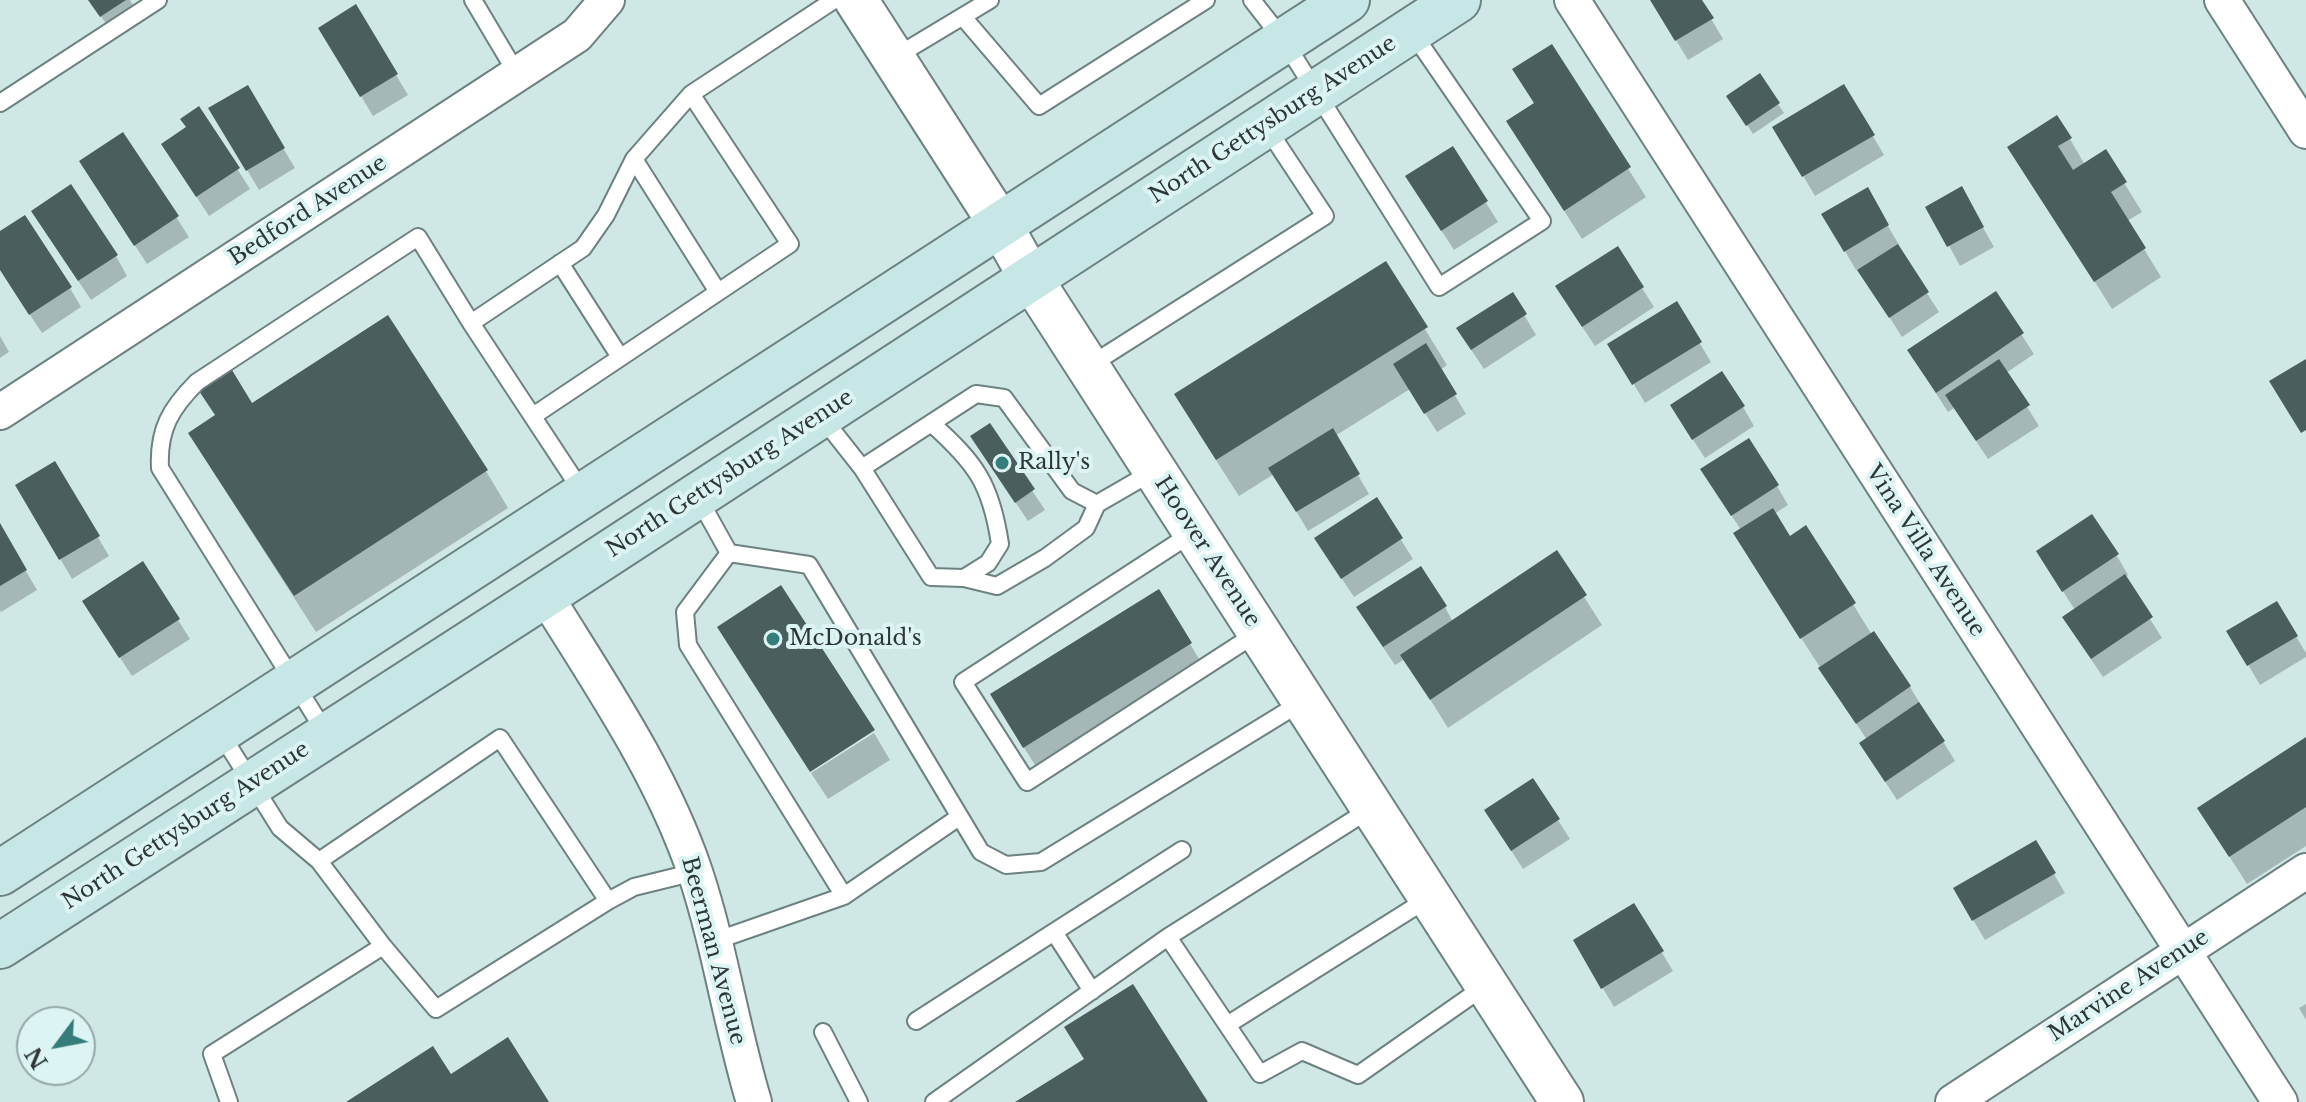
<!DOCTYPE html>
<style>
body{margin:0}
#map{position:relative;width:2306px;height:1102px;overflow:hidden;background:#cfe7e5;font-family:"Libre Baskerville",serif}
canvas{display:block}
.north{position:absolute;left:16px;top:1006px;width:80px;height:80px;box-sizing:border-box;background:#dcf4f3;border:2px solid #96a8a8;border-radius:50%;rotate:238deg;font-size:22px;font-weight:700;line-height:32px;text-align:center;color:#2e3737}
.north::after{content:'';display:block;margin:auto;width:28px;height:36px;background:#347d7a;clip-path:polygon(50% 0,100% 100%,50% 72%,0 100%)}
</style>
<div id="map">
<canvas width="2306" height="1102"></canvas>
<div class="north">N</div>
</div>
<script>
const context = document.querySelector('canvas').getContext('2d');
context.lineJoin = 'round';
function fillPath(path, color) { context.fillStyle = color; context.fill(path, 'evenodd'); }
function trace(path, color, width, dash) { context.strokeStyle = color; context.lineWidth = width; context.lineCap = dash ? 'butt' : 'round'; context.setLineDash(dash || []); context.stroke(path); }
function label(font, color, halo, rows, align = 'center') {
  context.font = font + ' "Libre Baskerville",serif'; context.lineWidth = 8; context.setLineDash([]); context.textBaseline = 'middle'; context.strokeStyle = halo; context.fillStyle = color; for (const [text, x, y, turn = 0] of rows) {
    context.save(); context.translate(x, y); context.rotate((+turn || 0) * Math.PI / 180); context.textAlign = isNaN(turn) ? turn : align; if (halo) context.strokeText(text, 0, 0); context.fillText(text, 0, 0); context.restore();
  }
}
const shadow = new Path2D(`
 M90 0H130L134 7 107 25Z
 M1652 0H1700L1723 39 1688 60Z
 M355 7 408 95 373 116 320 28Z
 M1551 47 1646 197 1582 239 1508 122 1535 105 1515 70Z
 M1844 87 1884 155 1815 196 1775 128Z
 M247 88 295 168 259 190 211 109Z
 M1778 104 1784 113 1753 134 1734 105Z
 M199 109 250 189 209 216 175 164Z
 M123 134 189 237 147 264 93 181Z
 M2070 139 2085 165 2105 152 2142 212 2127 221 2161 277 2112 309 2010 147Z
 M1452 149 1498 222 1454 250 1419 196Z
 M1961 189 1994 247 1960 266 1928 207Z
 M1867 190 1899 245 1897 246 1939 312 1902 337 1859 269 1856 270 1824 215Z
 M45 231 116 256 127 276 91 300Z
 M0 233 70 288 81 307 42 333 0 269Z
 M1385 264 1447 365 1440 370 1466 414 1437 432 1410 389 1335 436 1369 494 1308 531 1274 474 1239 496 1198 432Z
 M1642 288 1654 307 1595 346 1569 307Z
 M1512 294 1536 335 1484 369 1470 348Z
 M1995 294 2034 354 2006 373 2039 426 1988 459 1954 408 1948 412 1909 351Z
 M1676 304 1711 362 1645 403 1610 344Z
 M0 336 9 352 0 358Z
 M252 405 486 471 508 508 316 632 212 470 191 433Z
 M1743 407 1754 426 1705 458 1684 426Z
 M989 426 1045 510 1028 521 972 437Z
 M55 464 109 556 72 579 17 485Z
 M1777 486 1788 505 1774 514 1789 538 1806 528 1872 635 1874 634 1910 687 1955 761 1897 800 1873 763 1867 740 1752 562 1741 530 1714 489Z
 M1376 500 1413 559 1354 597 1328 558Z
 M2091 517 2117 556 2128 575 2124 578 2162 638 2103 677 2076 637 2075 610 2050 571Z
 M0 527 37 590 1 612 0 610Z
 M1556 553 1602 625 1448 728 1405 659 1395 665 1370 628 1445 607 1453 622Z
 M2276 603 2306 653V657L2260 685 2229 632Z
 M178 620 190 639 132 676 96 621Z
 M1190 644 1207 672 1042 776 1009 724Z
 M874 733 890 760 828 799 811 773Z
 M2306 739V846L2247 884 2217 837Z
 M1558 820 1570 839 1523 869 1498 830Z
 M2035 842 2065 893 1985 940 1955 889Z
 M1634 906 1673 971 1614 1007 1575 941Z
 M2306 1004V1020L2299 1008Z`);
const building = new Path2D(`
 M88 0H126L100 17Z
 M1650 0H1702L1714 18 1675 41Z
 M356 4 398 74 360 97 318 28Z
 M1552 44 1631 167 1564 211 1506 121 1534 103 1512 69Z
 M1760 73 1780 103 1746 126 1726 96Z
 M1844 84 1875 135 1802 177 1772 127Z
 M248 85 285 148 246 171 208 108Z
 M199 106 240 168 196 197 161 144 186 127 180 119Z
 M2057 115 2072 138 2058 146 2073 170 2106 149 2127 182 2111 192 2146 248 2094 282 2007 147Z
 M123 132 179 216 134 246 79 161Z
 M1453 146 1488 201 1441 231 1405 176Z
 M71 184 118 255 78 281 31 211Z
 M1962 186 1984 227 1947 247 1925 207Z
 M1868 187 1889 225 1844 252 1821 214Z
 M25 215 72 287 29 315 0 270V231Z
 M1898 244 1929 292 1889 318 1857 270Z
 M1618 246 1644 287 1582 327 1555 286Z
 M1386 261 1428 327 1216 460 1174 394Z
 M1996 291 2024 333 1936 393 1907 350Z
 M1513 292 1527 314 1471 350 1456 328Z
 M1677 301 1702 342 1632 385 1607 344Z
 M388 315 488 470 294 596 188 433 215 415 199 391 232 370 252 403Z
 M1426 343 1457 394 1424 414 1393 364Z
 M1999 359 2030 405 1976 441 1945 395Z
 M2306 359V430L2301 433 2269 381Z
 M1722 371 1745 406 1692 440 1670 405Z
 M990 423 1035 489 1015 503 970 436Z
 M1333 428 1360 474 1296 512 1268 468Z
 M1749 438 1779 485 1731 516 1700 469Z
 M55 461 100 536 59 560 15 485Z
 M1377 497 1403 538 1341 579 1314 538Z
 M1773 508 1790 536 1806 525 1856 603 1800 639 1733 533Z
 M2092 514 2119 554 2062 592 2036 551Z
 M0 523 27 570 0 586Z
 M1557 550 1587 595 1430 700 1400 655Z
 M143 561 180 619 119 658 82 601Z
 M1421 566 1447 606 1383 647 1356 607Z
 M2125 574 2153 617 2091 659 2062 617Z
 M781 585 875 730 810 772 717 627Z
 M1159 589 1192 643 1023 748 990 694Z
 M2277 601 2298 636 2247 666 2226 631Z
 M1874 631 1911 686 1856 724 1818 668Z
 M1919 702 1945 741 1885 782 1859 743Z
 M2306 737V807L2229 857 2197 808Z
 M1533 778 1560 819 1511 851 1484 810Z
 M2036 840 2056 873 1972 921 1953 888Z
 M1634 903 1664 951 1601 989 1573 940Z
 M1133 984 1208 1102H1015L1084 1059 1064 1027Z
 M508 1037 549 1102H346L433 1046 451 1074Z`);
const service = new Path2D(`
 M473 0 517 74
 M1252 0 1284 41 1439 287 1542 221 1412 32
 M963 17 1039 106 1206 0
 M895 57 990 0
 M0 103 158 0
 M634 159 718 292
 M560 263 620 357
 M1089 366 1325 216 1267 128
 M533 416 790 244 691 94
 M821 416 862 468 931 577 964 578 997 586 1045 558 1086 528 1097 504 1154 471
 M931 423C976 463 991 484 1000 544L988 563 964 578
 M862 468 976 394 1004 398 1072 491 1097 504
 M583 493 471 323 583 248 606 215 634 159 691 94 834 0
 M699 499 729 553
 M1194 532 963 682 1027 782 1257 633
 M729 553 809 565 981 852 1006 865 1041 862 1302 702
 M729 553 685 612 688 645 844 896
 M221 734 280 828 319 861 383 946 212 1054 229 1102
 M327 735 160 468C158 429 171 408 197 382L418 237 471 323
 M319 861 500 738 608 901
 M1054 932 1182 850
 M1168 937 1372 808
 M715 941 844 896 959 817
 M383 946 436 1009 608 901 634 887 695 872
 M916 1021 1054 932 1092 991
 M1227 1025 1429 898
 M823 1032 859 1102
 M934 1102 1168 937 1260 1074 1302 1051 1358 1075 1485 986`);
const minor = new Path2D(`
 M1572 0 2280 1102
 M2222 0 2306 131
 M0 412 577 35 607 0
 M545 595C600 684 661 772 695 872 720 947 731 1026 754 1102
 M1953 1102 2306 871`);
const tertiary = new Path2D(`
 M856 0 1000 224 1030 277 1562 1102`);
const secondary = new Path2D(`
 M0 873 1347 0
 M0 946 545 595 1458 0`);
const markers = [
 [1002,463,8,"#347d7a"],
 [773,639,8,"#347d7a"]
];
const streetNames = [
 ["North Gettysburg Avenue",1273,120,-33],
 ["Bedford Avenue",308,211,-33],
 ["North Gettysburg Avenue",730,474,-33],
 ["Vina Villa Avenue",1925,551,57],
 ["Hoover Avenue",1207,552,57],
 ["North Gettysburg Avenue",186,826,-33],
 ["Beerman Avenue",713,951,75],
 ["Marvine Avenue",2129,986,-33]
];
const poiNames = [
 ["Rally's",1018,463],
 ["McDonald's",789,639]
];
fillPath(shadow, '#0003');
fillPath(building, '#495e5d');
trace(service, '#6c8280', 20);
trace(minor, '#6c8280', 38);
trace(tertiary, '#6c8280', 46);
trace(secondary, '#6c8280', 48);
trace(service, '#fff', 16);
trace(minor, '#fff', 34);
trace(tertiary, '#fff', 42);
trace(secondary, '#c6e7e6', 44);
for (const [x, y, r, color] of markers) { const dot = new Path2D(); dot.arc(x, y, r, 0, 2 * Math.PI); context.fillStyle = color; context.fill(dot); trace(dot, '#dcf4f3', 3); }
label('22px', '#2e3737', '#dcf4f3', streetNames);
label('22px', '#2e3737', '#dcf4f3', poiNames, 'left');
</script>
